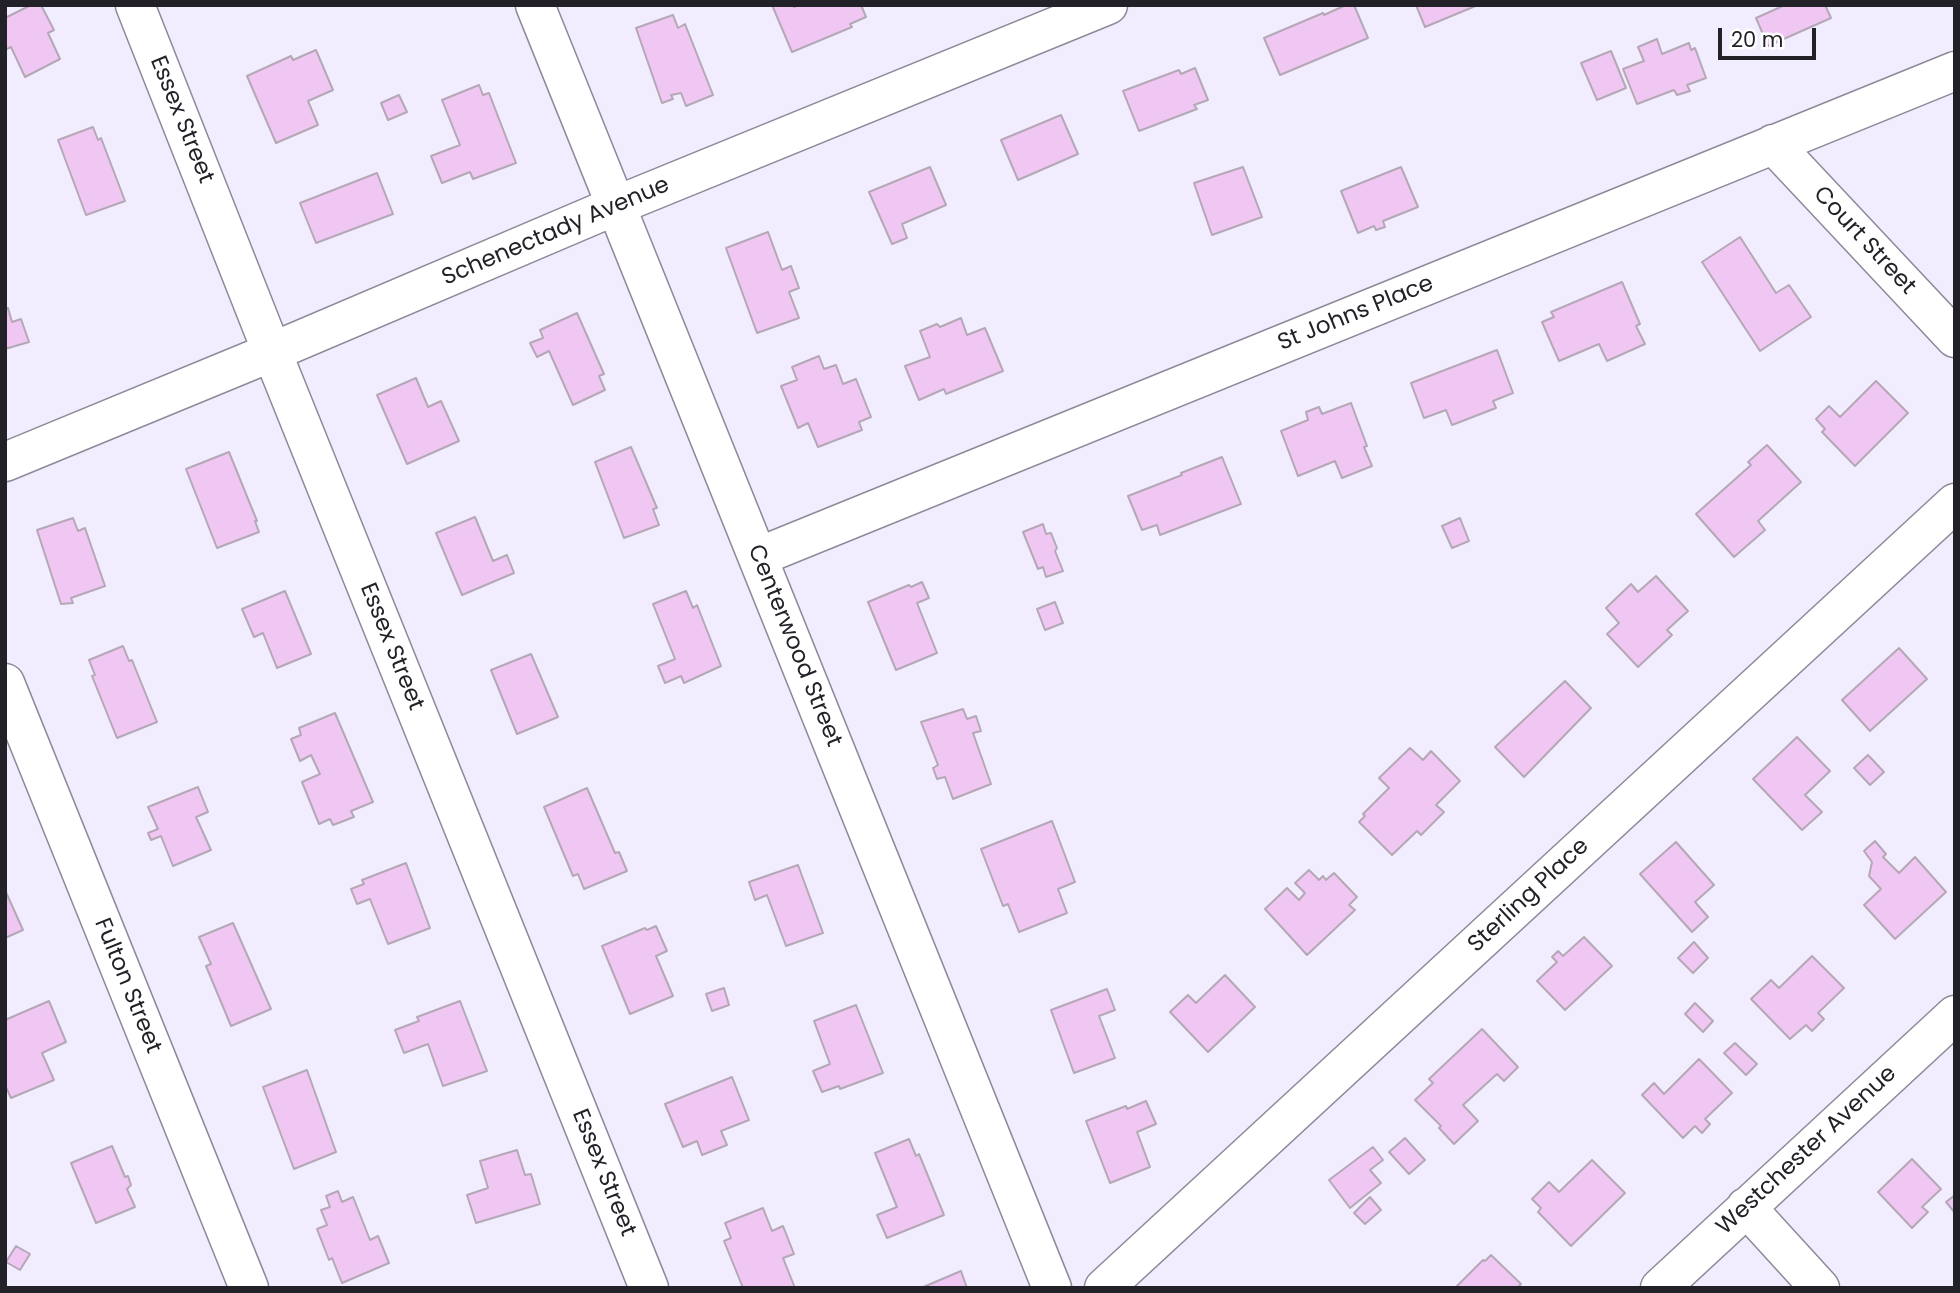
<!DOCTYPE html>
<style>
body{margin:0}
#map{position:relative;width:1960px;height:1293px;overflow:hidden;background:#f2edfe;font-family:Poppins,sans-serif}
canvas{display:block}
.frame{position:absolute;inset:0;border:7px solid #232128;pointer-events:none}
.scale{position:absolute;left:1718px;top:28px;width:98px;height:32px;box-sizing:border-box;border:4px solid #232128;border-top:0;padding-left:9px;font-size:21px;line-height:24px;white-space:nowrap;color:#232128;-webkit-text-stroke:5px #fff;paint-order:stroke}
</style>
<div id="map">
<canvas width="1960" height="1293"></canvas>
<div class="frame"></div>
<div class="scale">20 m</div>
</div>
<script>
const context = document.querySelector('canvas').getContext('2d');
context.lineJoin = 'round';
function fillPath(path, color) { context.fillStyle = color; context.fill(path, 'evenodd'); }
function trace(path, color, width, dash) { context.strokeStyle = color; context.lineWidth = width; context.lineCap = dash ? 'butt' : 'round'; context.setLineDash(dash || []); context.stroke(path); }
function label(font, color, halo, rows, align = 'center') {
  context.font = font + ' Poppins,sans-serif'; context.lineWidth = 6; context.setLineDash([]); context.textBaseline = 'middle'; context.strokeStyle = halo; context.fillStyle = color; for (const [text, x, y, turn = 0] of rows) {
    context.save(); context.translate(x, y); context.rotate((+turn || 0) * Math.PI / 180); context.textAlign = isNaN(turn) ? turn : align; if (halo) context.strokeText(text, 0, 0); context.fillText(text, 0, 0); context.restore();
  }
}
const building = new Path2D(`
 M31 5H41L54 30 48 33 60 59 25 77 11 47 5 50V18Z
 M772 5H794V7L798 5H861L866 17 850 24 852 27 792 52Z
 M1346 5H1354L1368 38 1280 75 1264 38 1323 13 1324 15Z
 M1416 5H1478L1425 27Z
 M1785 5H1825L1831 18 1768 46 1756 18Z
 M673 15 678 28 685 24 713 95 686 106 681 93 671 95 673 99 662 103 636 28Z
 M1657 39 1662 54 1689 43 1691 50 1695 48 1706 78 1687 85 1690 91 1677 95 1674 90 1637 104 1623 69 1644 61 1638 47Z
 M316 50 333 90 308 101 318 125 276 143 247 76 291 56 293 60Z
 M1611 51 1626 88 1597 100 1581 63Z
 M1195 68 1208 100 1194 105 1197 109 1139 131 1123 91 1179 70 1181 74Z
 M479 85 483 95 489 93 516 163 473 179 470 172 442 183 431 156 460 145 442 100Z
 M399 95 407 112 388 120 381 103Z
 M1061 115 1078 154 1018 180 1001 140Z
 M93 127 98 140 101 138 125 201 86 215 58 140Z
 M930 167 946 205 902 224 907 238 892 244 869 192Z
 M1243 167 1262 217 1212 235 1194 183Z
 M1401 167 1418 207 1383 221 1385 227 1376 230 1374 226 1358 233 1341 191Z
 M377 173 393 214 316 243 300 203Z
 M768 232 782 270 791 266 799 288 789 292 799 318 757 333 726 248Z
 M1740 237 1776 293 1789 285 1811 317 1760 351 1702 262Z
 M1622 282 1640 324 1636 326 1645 344 1607 361 1599 344 1559 361 1542 322 1554 317 1551 312Z
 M8 308 12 322 21 319 29 342 5 349V309Z
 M577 313 604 374 599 376 605 390 573 405 549 351 537 357 530 343 543 338 540 330Z
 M961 318 967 335 985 328 1003 371 946 394 944 389 919 400 905 366 930 357 920 331 937 324 940 327Z
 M1497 350 1513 393 1493 401 1496 408 1452 425 1446 410 1424 418 1411 383Z
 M819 356 824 369 836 365 843 384 856 379 871 417 859 422 862 430 818 447 808 423 798 428 781 386 797 380 792 367Z
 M416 378 428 407 441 401 459 441 407 464 377 395Z
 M1876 381 1908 413 1855 466 1822 432 1825 429 1816 419 1829 406 1840 417Z
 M1351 403 1367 446 1364 447 1372 466 1342 478 1335 461 1298 476 1281 431 1308 420 1306 412 1319 407 1322 414Z
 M1767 445 1801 482 1758 521 1765 530 1734 557 1696 514 1751 465 1748 462Z
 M631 447 657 508 653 509 659 525 624 538 595 462Z
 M229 452 257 521H255L259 532 217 548 186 469Z
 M1222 457 1241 504 1160 535 1157 525 1142 530 1128 496 1182 475 1181 473Z
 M475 517 493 561 507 555 514 573 462 595 436 533Z
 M73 518 78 531 85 528 105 586 71 598 73 603 61 604 37 530Z
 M1460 518 1469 541 1452 548 1442 526Z
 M1043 524 1046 534 1051 533 1057 548 1055 551 1063 571 1046 577 1043 567 1038 569 1023 532Z
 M1656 576 1688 611 1667 630 1672 635 1638 667 1607 634 1619 623 1606 608 1631 584 1638 592Z
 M922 582 929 598 917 603 937 653 896 670 868 602 909 585 911 587Z
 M285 591 311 654 277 668 263 633 254 637 242 609Z
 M686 591 693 608 697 605 721 666 684 683 681 676 665 683 658 666 675 659 653 604Z
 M1055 602 1063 623 1045 630 1037 609Z
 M123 646 129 661 132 660 157 722 117 738 92 676 95 675 89 660Z
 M1899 648 1927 679 1870 731 1842 700Z
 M531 654 558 717 517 734 491 670Z
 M1565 681 1591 708 1524 777 1495 747Z
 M963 709 967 719 976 716 981 731 973 733 991 784 953 799 945 777 937 779 933 768 938 765 921 722Z
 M335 713 373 802 351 811 354 817 333 825 330 819 319 824 302 782 320 774 311 755 300 761 291 739 301 735 299 728Z
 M1797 737 1830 771 1805 795 1822 812 1802 830 1753 779Z
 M1410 748 1423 760 1431 751 1460 781 1436 805 1444 812 1421 835 1417 831 1392 855 1359 822 1365 816 1363 814 1389 788 1379 778Z
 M1868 755 1884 772 1870 785 1854 768Z
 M198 787 208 812 196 817 211 850 173 866 161 836 151 840 148 833 158 829 148 807Z
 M587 788 615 853 619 852 627 871 584 889 578 874 573 876 544 807Z
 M1052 821 1075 882 1058 889 1067 913 1019 932 1008 904 1003 906 981 849Z
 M1875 841 1886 854 1883 857 1899 873 1915 857 1946 892 1895 939 1864 905 1881 889 1869 876 1872 862 1864 851Z
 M1676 842 1714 885 1695 902 1708 917 1692 932 1640 874Z
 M406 863 430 928 388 944 370 899 357 904 351 889 364 884 362 880Z
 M798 865 823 933 786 946 767 895 755 900 749 882Z
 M1309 870 1319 880 1323 876 1326 880 1334 873 1357 897 1349 905 1355 910 1307 955 1265 909 1287 888 1299 900 1305 893 1295 883Z
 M5 890 23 930 5 938Z
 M233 923 271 1009 231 1026 206 966 211 964 199 937Z
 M656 926 667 951 656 956 673 996 630 1014 602 946 645 928 647 930Z
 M1584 937 1612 966 1565 1010 1537 981 1557 962 1552 957 1558 951 1563 956Z
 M1694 942 1708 958 1693 973 1678 958Z
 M1812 956 1844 988 1818 1013 1824 1019 1812 1031 1806 1025 1790 1039 1751 999 1771 980 1779 988Z
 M1225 975 1255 1007 1208 1052 1170 1012 1188 995 1196 1003Z
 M724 988 729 1005 712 1011 706 994Z
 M1107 989 1115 1010 1099 1016 1115 1058 1074 1073 1051 1010Z
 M49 1001 66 1042 42 1053 54 1080 11 1098 5 1085V1020Z
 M460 1001 487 1071 443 1086 428 1044 404 1053 395 1030 419 1021 417 1017Z
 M1695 1003 1713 1021 1703 1032 1685 1014Z
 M856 1005 883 1073 840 1089 839 1086 822 1092 813 1071 830 1064 814 1021Z
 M1482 1029 1518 1067 1504 1081 1497 1074 1463 1105 1478 1121 1454 1144 1439 1128 1441 1126 1415 1100 1433 1083 1429 1079Z
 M1735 1043 1757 1064 1746 1075 1724 1053Z
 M1699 1059 1732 1093 1705 1119 1710 1124 1702 1133 1695 1126 1683 1138 1642 1095 1654 1083 1664 1094Z
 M307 1070 336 1152 294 1169 263 1087Z
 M732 1077 749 1120 721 1131 727 1145 702 1155 697 1141 683 1147 665 1104Z
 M1146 1101 1156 1124 1137 1132 1150 1167 1110 1183 1086 1121 1126 1106 1127 1109Z
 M1405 1138 1425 1160 1409 1174 1389 1152Z
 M909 1139 916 1156 919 1154 944 1215 887 1238 877 1215 897 1207 875 1153Z
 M112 1146 125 1177 128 1176 131 1185 127 1189 135 1207 96 1223 71 1163Z
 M1373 1147 1383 1160 1370 1170 1381 1183 1350 1208 1329 1180Z
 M517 1150 525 1175 531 1174 540 1204 476 1223 467 1195 488 1188 480 1161Z
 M1912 1159 1941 1189 1922 1207 1928 1212 1912 1228 1878 1192Z
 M1592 1160 1625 1193 1571 1246 1538 1212 1541 1208 1532 1199 1549 1182 1559 1192Z
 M338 1191 342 1202 353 1197 370 1240 378 1236 389 1263 342 1283 332 1258 329 1260 317 1229 327 1225 321 1210 330 1207 326 1196Z
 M1955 1195V1213L1946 1202Z
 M1370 1197 1381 1210 1365 1224 1354 1213Z
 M763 1208 772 1231 783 1226 794 1254 783 1258 795 1288H743L724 1241 731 1238 725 1223Z
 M16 1246 30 1254 20 1270 6 1262Z
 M1491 1255 1521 1284 1517 1288H1455L1483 1260 1485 1261Z
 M961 1271 967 1288H921Z`);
const minor = new Path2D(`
 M135 5 272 352 649 1288
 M535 5 1052 1288
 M1773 144 1955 338
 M5 462 272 352 615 206 1108 5
 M758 557 1955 71
 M5 683 249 1288
 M1746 1207 1820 1288
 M1104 1288 1955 503
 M1660 1288 1955 1015`);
const streetNames = [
 ["Essex Street",181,120,68],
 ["Schenectady Avenue",556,232,-23],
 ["Court Street",1864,241,47],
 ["St Johns Place",1356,314,-22],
 ["Centerwood Street",794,646,68],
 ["Essex Street",391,647,68],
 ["Sterling Place",1529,896,-43],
 ["Fulton Street",127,986,68],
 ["Westchester Avenue",1807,1151,-43],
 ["Essex Street",603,1173,68]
];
fillPath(building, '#f0c7f2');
trace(building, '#b5a8b6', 2);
trace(minor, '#8e8998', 41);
trace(minor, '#fff', 38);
label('23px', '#232128', '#fff', streetNames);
</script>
